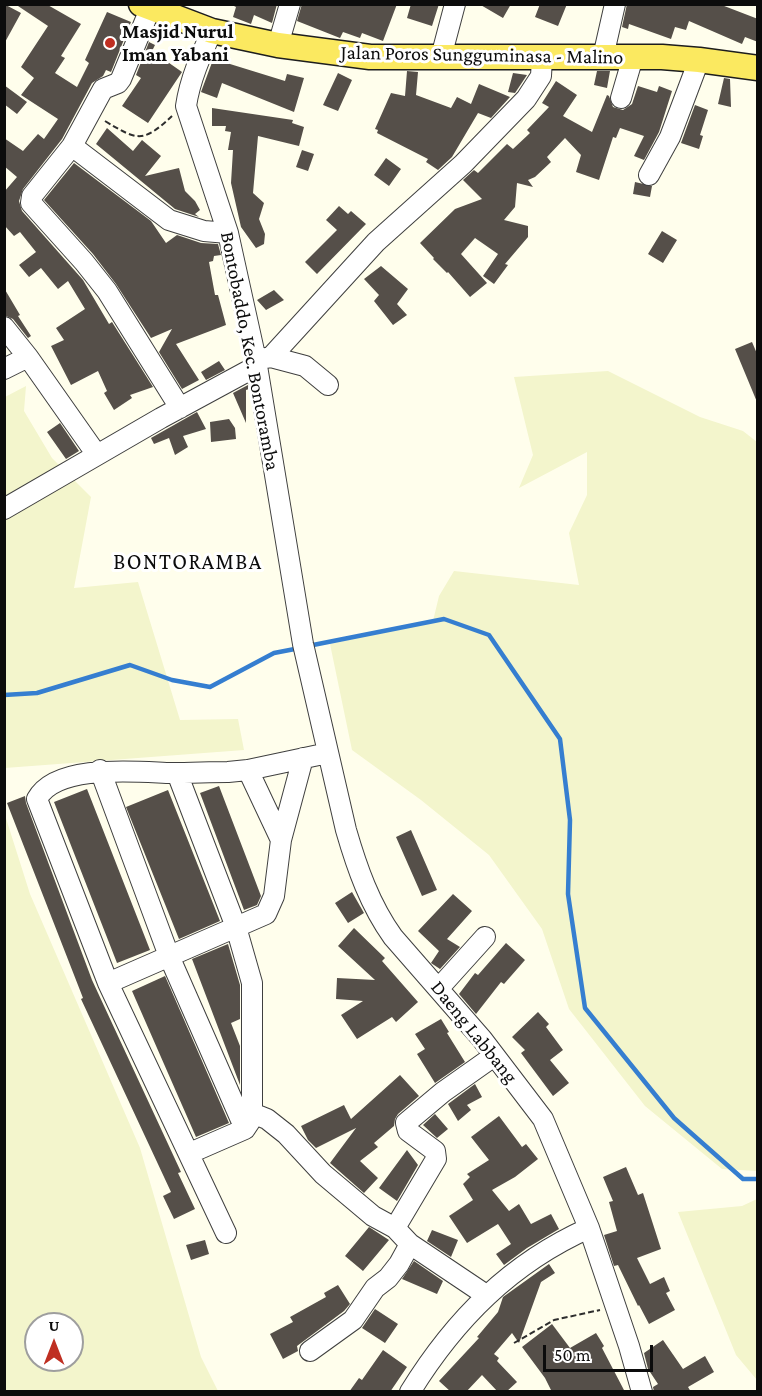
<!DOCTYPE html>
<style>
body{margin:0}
#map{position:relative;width:762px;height:1396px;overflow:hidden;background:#fffeec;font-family:"Crimson Pro",serif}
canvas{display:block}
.frame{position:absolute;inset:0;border:6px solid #0c0c0c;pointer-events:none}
.north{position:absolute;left:24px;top:1312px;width:60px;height:60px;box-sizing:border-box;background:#fff;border:2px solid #9e9e9e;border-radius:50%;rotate:0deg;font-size:16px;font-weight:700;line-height:24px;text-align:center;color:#0c0c0c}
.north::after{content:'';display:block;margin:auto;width:21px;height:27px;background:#bf2f22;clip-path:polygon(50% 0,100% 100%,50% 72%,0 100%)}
.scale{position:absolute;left:543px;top:1345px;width:110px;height:27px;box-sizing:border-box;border:3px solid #0c0c0c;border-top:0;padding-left:8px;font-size:18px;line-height:21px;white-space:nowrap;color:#0c0c0c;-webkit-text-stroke:4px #fff;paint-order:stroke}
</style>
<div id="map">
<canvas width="762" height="1396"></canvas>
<div class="frame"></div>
<div class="north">U</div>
<div class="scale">50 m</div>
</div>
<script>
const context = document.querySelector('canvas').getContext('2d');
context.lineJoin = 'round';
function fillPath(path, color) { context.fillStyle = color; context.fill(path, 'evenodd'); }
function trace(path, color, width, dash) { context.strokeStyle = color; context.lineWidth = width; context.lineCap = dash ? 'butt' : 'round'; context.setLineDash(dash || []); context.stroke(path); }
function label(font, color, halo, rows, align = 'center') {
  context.font = font + ' "Crimson Pro",serif'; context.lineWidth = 6; context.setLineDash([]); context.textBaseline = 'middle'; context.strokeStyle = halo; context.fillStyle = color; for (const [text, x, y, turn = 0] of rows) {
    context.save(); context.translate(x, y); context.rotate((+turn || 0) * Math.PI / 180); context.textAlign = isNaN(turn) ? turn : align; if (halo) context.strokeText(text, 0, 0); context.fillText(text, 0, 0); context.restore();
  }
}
const farmland = new Path2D(`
 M608 371 700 417 743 431 757 442V1171L722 1169 645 1106 569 1009 542 929 489 855 421 800 352 750 330 644 433 621 439 596 454 571 579 585 569 533 587 495V452L519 488 533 455 514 377Z
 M26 386 24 411 52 458 91 497 74 588 138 582 180 720 238 719 244 750 5 768V397Z
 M4 812 30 894 140 1148 201 1357 218 1391H5ZM36 1324H72V1360H36Z
 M757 1199V1380L736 1355 678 1212 742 1206Z`);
const stream = new Path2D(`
 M308 646 444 619 489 635 560 739 570 820 568 894 585 1008 674 1118 743 1179H758
 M4 695 37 693 130 665 172 680 210 687 274 653 300 648`);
const building = new Path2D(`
 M4 4 21 13 4 44Z
 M15 4H46L81 24 61 56 65 58 55 73 77 87 89 63 85 60 107 12 131 22 111 72 106 70 103 76 92 83 62 139 23 189 19 201 22 211 83 280 109 324 112 322 153 387 130 395 132 398 114 410 104 393 107 391 98 371 71 385 51 346 64 340 56 328 85 309 68 281 58 289 41 268 29 277 19 265 36 252 20 232 14 236 4 225V192L17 177 4 166V138L23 151 38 134 44 139 58 119 21 95 34 78 21 67 48 26Z
 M230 4H277L272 23 254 15 251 24 233 17 236 7Z
 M302 4H397L383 41 362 33 360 38 343 32 340 38 297 21Z
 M411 4H439L432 26 407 18Z
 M479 4H511L503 18Z
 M540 4H567L558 26 535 17Z
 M627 4H719L758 19V42L745 37 742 44 689 21 686 30 675 27 671 39 629 24 628 29 622 27Z
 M149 42 155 45 152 51 182 72 148 123 122 106 141 78 136 75Z
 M214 57 230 63V64L285 81 287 74 304 78 294 112 222 83 217 98 201 92Z
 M407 71 418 72 416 95 451 108 457 97 471 104 479 84 510 97 491 118 478 113 452 157 438 170 426 162 428 159 377 133 378 130 375 129 391 93 405 96Z
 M597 71H610L607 88 594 85Z
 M338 73 352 80 338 111 323 105Z
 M513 73 527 75 515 93 508 92Z
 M724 78 730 79 731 107 718 104Z
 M556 81 577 95 563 116 592 132 607 95 609 96 613 107 623 110 632 104 638 86 657 92 659 86 672 91 659 132 644 160 634 156 644 136 620 128 616 138 613 137 599 180 576 172 581 155 565 138 547 157 551 162 535 177 528 180 533 187 517 183 515 207 504 220 528 226V237L505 264 508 265 494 284 483 276 498 254 475 238 461 254 487 283 470 297 448 272 447 273 433 259 434 258 420 243 455 209 482 199 463 180 474 170 478 173 507 144 513 149 530 133 527 130 549 107 542 103Z
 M4 85 27 102 17 114 4 104Z
 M695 105 708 110 700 135 703 136 699 149 681 143Z
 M212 108 293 120 292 123 304 127 299 146 258 136 253 193 264 203 259 219 265 234 264 244 256 248 241 227 231 183 233 150H228L231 132 225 131 226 126H212Z
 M107 128 133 151 142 140 161 156 145 176 179 168 185 191 195 201 200 210 195 214 199 217 175 209 96 144Z
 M302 150 314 154 308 171 296 167Z
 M386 158 401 169 389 186 374 175Z
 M74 163 151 221 166 243 177 235 201 243 218 244 221 255 214 256 213 261 209 262 215 295H218L226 325 176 344 199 380 182 389 159 352 172 329 151 338 116 284 93 254 44 200Z
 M635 182 652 186 650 197 633 194Z
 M339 206 348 214 351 211 366 224 317 274 305 262 337 230 326 220Z
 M662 231 677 240 663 263 648 254Z
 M381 266 408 289 397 304 407 315 393 325 374 301 379 295 364 279Z
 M4 288 20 315 18 316 31 336 28 338 13 319 4 315Z
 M274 290 284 300 266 310 257 300Z
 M752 342 758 356 757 402 735 349Z
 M219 361 225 370 206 380 201 372Z
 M248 385 249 389 246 390V423L233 393Z
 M197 412 206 429 183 436 188 447 175 455 169 438 154 444 151 438Z
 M229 419 235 428 236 439 211 442 210 422Z
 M60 423 79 451 66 459 47 432Z
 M219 786 261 896 257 905 244 910 200 793Z
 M87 789 150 950 117 963 54 802Z
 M168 790 220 921 179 939 126 807Z
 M25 796 26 803 92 980 181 1172 178 1173 195 1209 174 1219 163 1196 171 1192 81 999 83 998 7 803Z
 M411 830 437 890 422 896 396 837Z
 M352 892 364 913 348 923 335 903Z
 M453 894 472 911 447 939 460 947 440 969 431 963 439 951 418 931Z
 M354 928 385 958 382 961 418 1002 396 1022 392 1017 357 1039 341 1015 363 1001 336 999 337 978 375 980 338 946Z
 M506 943 525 960 504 984 501 982 476 1014 459 994 475 973 478 975Z
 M228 944 240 985V1019L231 1023 240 1046V1085L192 959Z
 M165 976 229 1123 196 1137 132 991Z
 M538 1012 549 1024 546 1027 563 1050 550 1060 569 1083 553 1096 521 1053 525 1050 512 1037Z
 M441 1019 449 1032 447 1033 465 1062 435 1083 417 1054 425 1049 415 1034Z
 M400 1075 419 1096 398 1114 395 1119 394 1126 374 1143 378 1147 360 1161 378 1178 364 1193 330 1163 356 1128 316 1148 308 1140 301 1126 344 1105 351 1119Z
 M475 1084 482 1097 467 1105 471 1110 458 1121 448 1104Z
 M435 1114 448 1129 437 1138 423 1125Z
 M499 1116 522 1147 526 1144 538 1159 515 1177 492 1190 509 1211 519 1204 531 1224 551 1214 559 1229 527 1248 504 1265 496 1254 511 1244 498 1224 467 1243 449 1216 473 1200 463 1184 470 1177 467 1174 489 1160 471 1137Z
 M407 1150 418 1165 397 1201 379 1188Z
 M626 1167 638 1195 643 1193 661 1249 637 1258 650 1284 664 1277 670 1291 666 1293 675 1310 649 1324 639 1305 638 1306 618 1265 614 1266 604 1235 617 1231 609 1202 613 1201 603 1177Z
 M369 1227 389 1240 363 1271 345 1256Z
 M432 1230 458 1240 451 1257 427 1241Z
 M205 1240 209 1254 191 1260 186 1245Z
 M414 1261 443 1281 437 1294 402 1279Z
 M549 1264 555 1273 541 1282 519 1343 512 1333 494 1354 499 1358 497 1361 517 1382 506 1392H498L482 1375 466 1392H451L439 1381 479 1338 477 1337 498 1312 503 1297Z
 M338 1285 350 1304 344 1311 297 1346 298 1351 283 1359 270 1334 293 1322 290 1317 326 1297 324 1293Z
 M375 1309 398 1324 385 1343 362 1328Z
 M552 1324 570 1348 596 1333 604 1346 602 1348 625 1392H552L545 1378 522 1347Z
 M663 1340 683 1369 705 1356 714 1372 688 1387 691 1392H654L653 1387 658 1384 648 1369 644 1353Z
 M383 1350 407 1367 390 1392H349L359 1378 362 1380Z`);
const path = new Path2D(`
 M105 121C138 141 143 143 172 116
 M514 1343 554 1320 600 1310`);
const minor = new Path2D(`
 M150 9 121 79 118 83 103 89 72 146 169 220 204 231 228 233
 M212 31C201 55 190 79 186 106L228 233 256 360 303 644 346 830C357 868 370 905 393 937L482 1039 543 1119 589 1228 629 1346 642 1392
 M278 45 290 4
 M441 57 455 4
 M603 57 615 4
 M621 98 633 57
 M72 146 32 196 31 203 84 262 107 291 180 408
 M649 175 670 137 699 60
 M4 327 28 357
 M271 357 305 366 328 385
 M256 360 271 357 376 242 463 164 526 99 541 76 542 58
 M4 369 28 357 97 455
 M4 509 161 418 257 366
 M100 770 169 956 245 1129 190 1153
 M248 770 281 840
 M177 773 236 927 252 983V1108L251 1120 245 1129
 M108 983 266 914 274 896 281 840 303 758
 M439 988 485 937
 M252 1113 267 1119 286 1134 323 1174 373 1216 395 1228 410 1244 399 1264 388 1278 375 1288 353 1320 310 1351
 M395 1228 436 1159 435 1151 408 1131 406 1123 443 1092 494 1056
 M226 1233 108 983 37 799C56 763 138 772 172 773 191 773 210 772 228 772L248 770 328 753
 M410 1244 486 1295
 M410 1392C455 1319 511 1263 589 1228`);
const major = new Path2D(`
 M141 4 212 31 278 45 370 57H662L699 60 758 68`);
const markers = [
 [110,43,6,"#bf2f22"]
];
const poiNames = [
 ["Masjid Nurul",122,32],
 ["Iman Yabani",122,55]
];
const streetNames = [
 ["Jalan Poros Sungguminasa - Malino",482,55,1],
 ["Bontobaddo, Kec. Bontoramba",250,351,79],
 ["Daeng Labbang",474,1032,51]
];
const quarterNames = [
 ["BONTORAMBA",188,562]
];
fillPath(farmland, '#f3f5cc');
trace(stream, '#357ed0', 4.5);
fillPath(building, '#554f49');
trace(minor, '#3f3f3f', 22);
trace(major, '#1d1d1d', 27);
trace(path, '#2e2e2e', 2, [6, 3]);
trace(minor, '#fff', 20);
trace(major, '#fbe960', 24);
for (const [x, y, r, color] of markers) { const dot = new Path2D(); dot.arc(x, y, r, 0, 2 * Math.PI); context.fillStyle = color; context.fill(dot); trace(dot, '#fff', 2); }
label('bold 20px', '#0c0c0c', '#fff', poiNames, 'left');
label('20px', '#0c0c0c', '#fff', streetNames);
context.letterSpacing = '1.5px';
label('22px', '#0c0c0c', '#fff', quarterNames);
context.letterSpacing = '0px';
</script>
